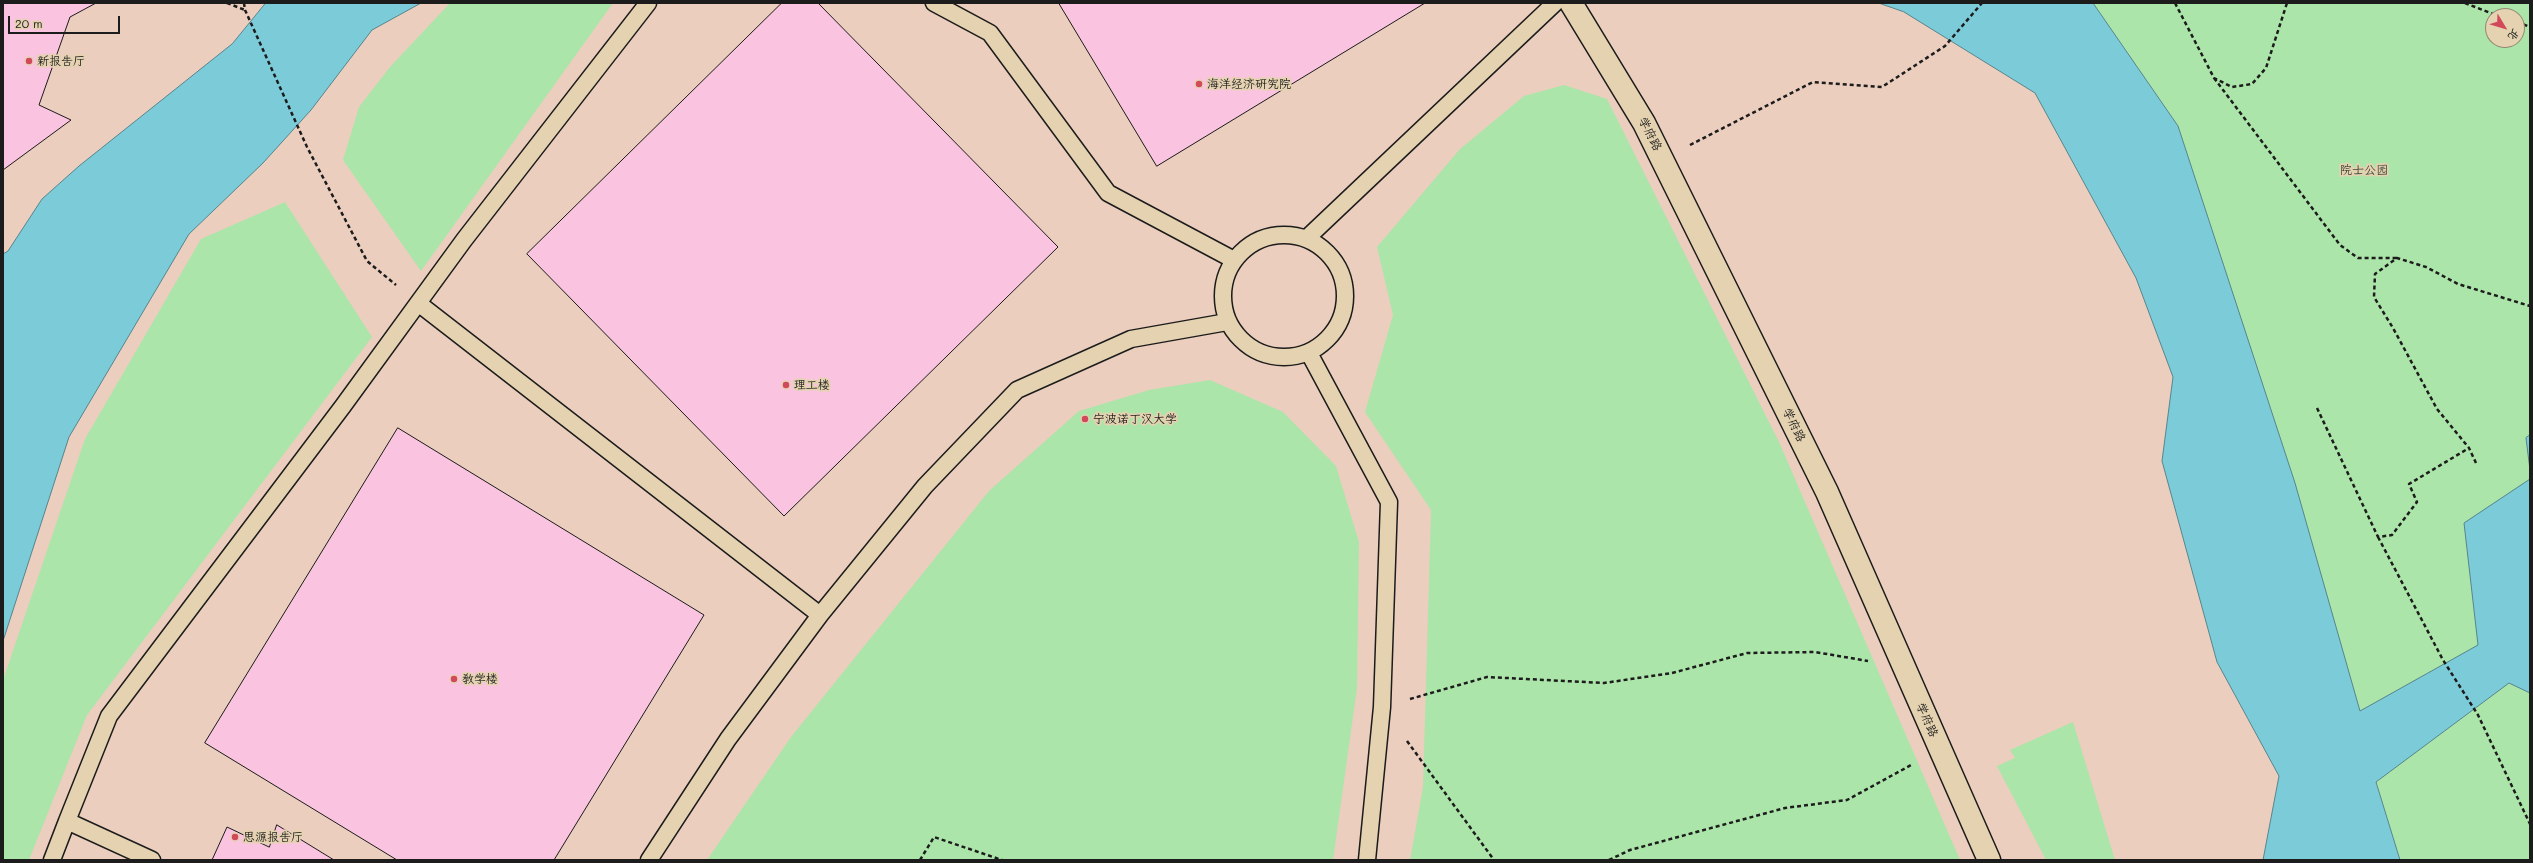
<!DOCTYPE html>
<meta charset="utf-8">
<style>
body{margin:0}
#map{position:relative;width:2533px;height:863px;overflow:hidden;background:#e5d2b0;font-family:Mali,"LXGW WenKai TC",sans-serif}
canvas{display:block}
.frame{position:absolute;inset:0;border:4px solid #1c1c1c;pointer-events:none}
.north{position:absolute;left:2485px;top:8px;width:40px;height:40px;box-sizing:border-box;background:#e5d2b0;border:1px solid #958975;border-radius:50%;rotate:128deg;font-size:11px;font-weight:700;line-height:16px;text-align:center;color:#1c1c1c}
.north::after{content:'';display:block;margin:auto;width:14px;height:18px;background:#d1495b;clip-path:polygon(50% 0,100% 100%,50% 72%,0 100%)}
.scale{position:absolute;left:8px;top:16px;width:112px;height:18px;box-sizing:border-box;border:2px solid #1c1c1c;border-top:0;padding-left:5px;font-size:12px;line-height:14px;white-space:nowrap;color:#1c1c1c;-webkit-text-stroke:3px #e5d2b0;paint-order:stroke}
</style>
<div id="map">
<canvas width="2533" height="863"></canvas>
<div class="frame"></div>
<div class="north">北</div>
<div class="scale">20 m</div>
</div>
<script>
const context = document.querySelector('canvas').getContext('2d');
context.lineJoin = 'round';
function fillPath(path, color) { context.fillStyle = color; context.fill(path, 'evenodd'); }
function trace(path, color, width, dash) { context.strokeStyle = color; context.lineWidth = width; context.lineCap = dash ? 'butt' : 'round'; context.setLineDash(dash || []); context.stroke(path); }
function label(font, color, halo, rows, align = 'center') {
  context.font = font + ' Mali,"LXGW WenKai TC",sans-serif'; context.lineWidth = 3.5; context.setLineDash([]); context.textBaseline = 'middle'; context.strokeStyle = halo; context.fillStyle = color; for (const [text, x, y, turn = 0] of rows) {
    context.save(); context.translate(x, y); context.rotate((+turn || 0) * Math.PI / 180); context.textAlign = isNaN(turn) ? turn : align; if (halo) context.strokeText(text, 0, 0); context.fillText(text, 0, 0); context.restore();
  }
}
const built = new Path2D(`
 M3 3H1879L1904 12 2035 93 2136 278 2173 377 2162 461 2217 662 2279 776 2263 860H3Z`);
const green = new Path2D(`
 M450 3H613L421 271 343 160 359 107 390 67Z
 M2093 3H2530V860H2400L2178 126ZM2493 16H2517V40H2493Z
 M1564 85 1607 99 1779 442 1960 860H1410L1423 787 1431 510 1365 412 1393 315 1377 247 1460 149 1524 96Z
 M285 202 372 337 87 715 29 860H3V680L85 439 201 239Z
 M1210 380 1283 412 1336 466 1359 542 1357 688 1333 860H707L791 737 989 491 1079 411 1149 390Z
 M2073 722 2115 860H2046L1997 766 2015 758 2010 750Z`);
const water = new Path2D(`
 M266 3H421L372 30 311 110 263 163 189 234 69 437 3 641V254L8 251 42 199 79 166 232 44Z
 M1879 3H2093L2178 126 2295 483 2360 711 2478 645 2464 523 2530 479V693L2509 683 2376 782 2400 860H2263L2279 776 2217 662 2162 461 2173 377 2136 278 2035 93 1904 12Z
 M2530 435V470L2526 438Z`);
const building = new Path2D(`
 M3 3H96L70 17 39 105 71 120 3 170Z
 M782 3H818L1058 247 784 516 527 254Z
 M1059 3H1425L1157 166Z
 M398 428 704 615 554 860H397L205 743Z
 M277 825 334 860H212L227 827 269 847Z`);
const path = new Path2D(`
 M227 3 245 10
 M244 3 245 10 307 147 367 261 396 285
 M2175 3 2214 78 2232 87 2252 84 2266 68 2287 3
 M2465 3 2498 16
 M2517 22 2530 27
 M2214 78 2340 245 2358 258H2397
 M1690 145 1813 82 1882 87 1945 46 1982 3
 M2317 408 2378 537 2392 535 2417 502 2409 484 2469 448
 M2476 463 2469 448 2437 409 2393 328 2374 297 2375 274 2397 258 2426 267 2458 284 2530 306
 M2378 537 2443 660 2478 715 2530 824
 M1410 699 1487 677 1604 683 1672 673 1747 653 1815 652 1868 661
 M1407 741 1494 860
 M920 860 934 837 1002 860
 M1609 860 1630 850 1785 808 1847 800 1913 764`);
const lane = new Path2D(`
 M934 3 990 33 1108 193 1234 260
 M1223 296a61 61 0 1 1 122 0a61 61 0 1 1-122 0Z
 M1307 238 1555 3
 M418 303 820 615
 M1309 353 1389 502 1382 707 1367 860
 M52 860 67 821
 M152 860 67 821 109 716 343 406 464 240 648 3
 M649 860 728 739 820 615 925 486 1017 390 1131 339 1227 322`);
const secondary = new Path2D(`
 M1571 3 1644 123 1827 492 1989 860`);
const markers = [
 [29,61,4,"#d1495b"],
 [1199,84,4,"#d1495b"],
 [786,385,4,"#d1495b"],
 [1085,419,4,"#d1495b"],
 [454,679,4,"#d1495b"],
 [235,837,4,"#d1495b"]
];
const poiNames = [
 ["新报告厅",37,61],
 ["海洋经济研究院",1207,84],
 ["理工楼",794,385],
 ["宁波诺丁汉大学",1093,419],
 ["教学楼",462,679],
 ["思源报告厅",243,837]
];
const streetNames = [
 ["学府路",1650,134,63],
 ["学府路",1794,425,64],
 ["学府路",1927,720,66]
];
const parkNames = [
 ["院士公园",2364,170]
];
fillPath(built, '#ebcebe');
fillPath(green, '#ace5a9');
fillPath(water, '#7ccbd9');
trace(water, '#56858d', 1);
fillPath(building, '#fac4e0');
trace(building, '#1c1c1c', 1);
trace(lane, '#1c1c1c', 19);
trace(secondary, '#1c1c1c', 25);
trace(path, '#1c1c1c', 2.5, [4, 3]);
trace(lane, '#e5d2b0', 16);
trace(secondary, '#e5d2b0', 22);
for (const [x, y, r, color] of markers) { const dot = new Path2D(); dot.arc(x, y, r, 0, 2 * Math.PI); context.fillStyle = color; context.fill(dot); trace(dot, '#e5d2b0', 1.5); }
label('12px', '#1c1c1c', '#e5d2b0', poiNames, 'left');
label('12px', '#1c1c1c', '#e5d2b0', streetNames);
label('12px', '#394438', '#e5d2b0', parkNames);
</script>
